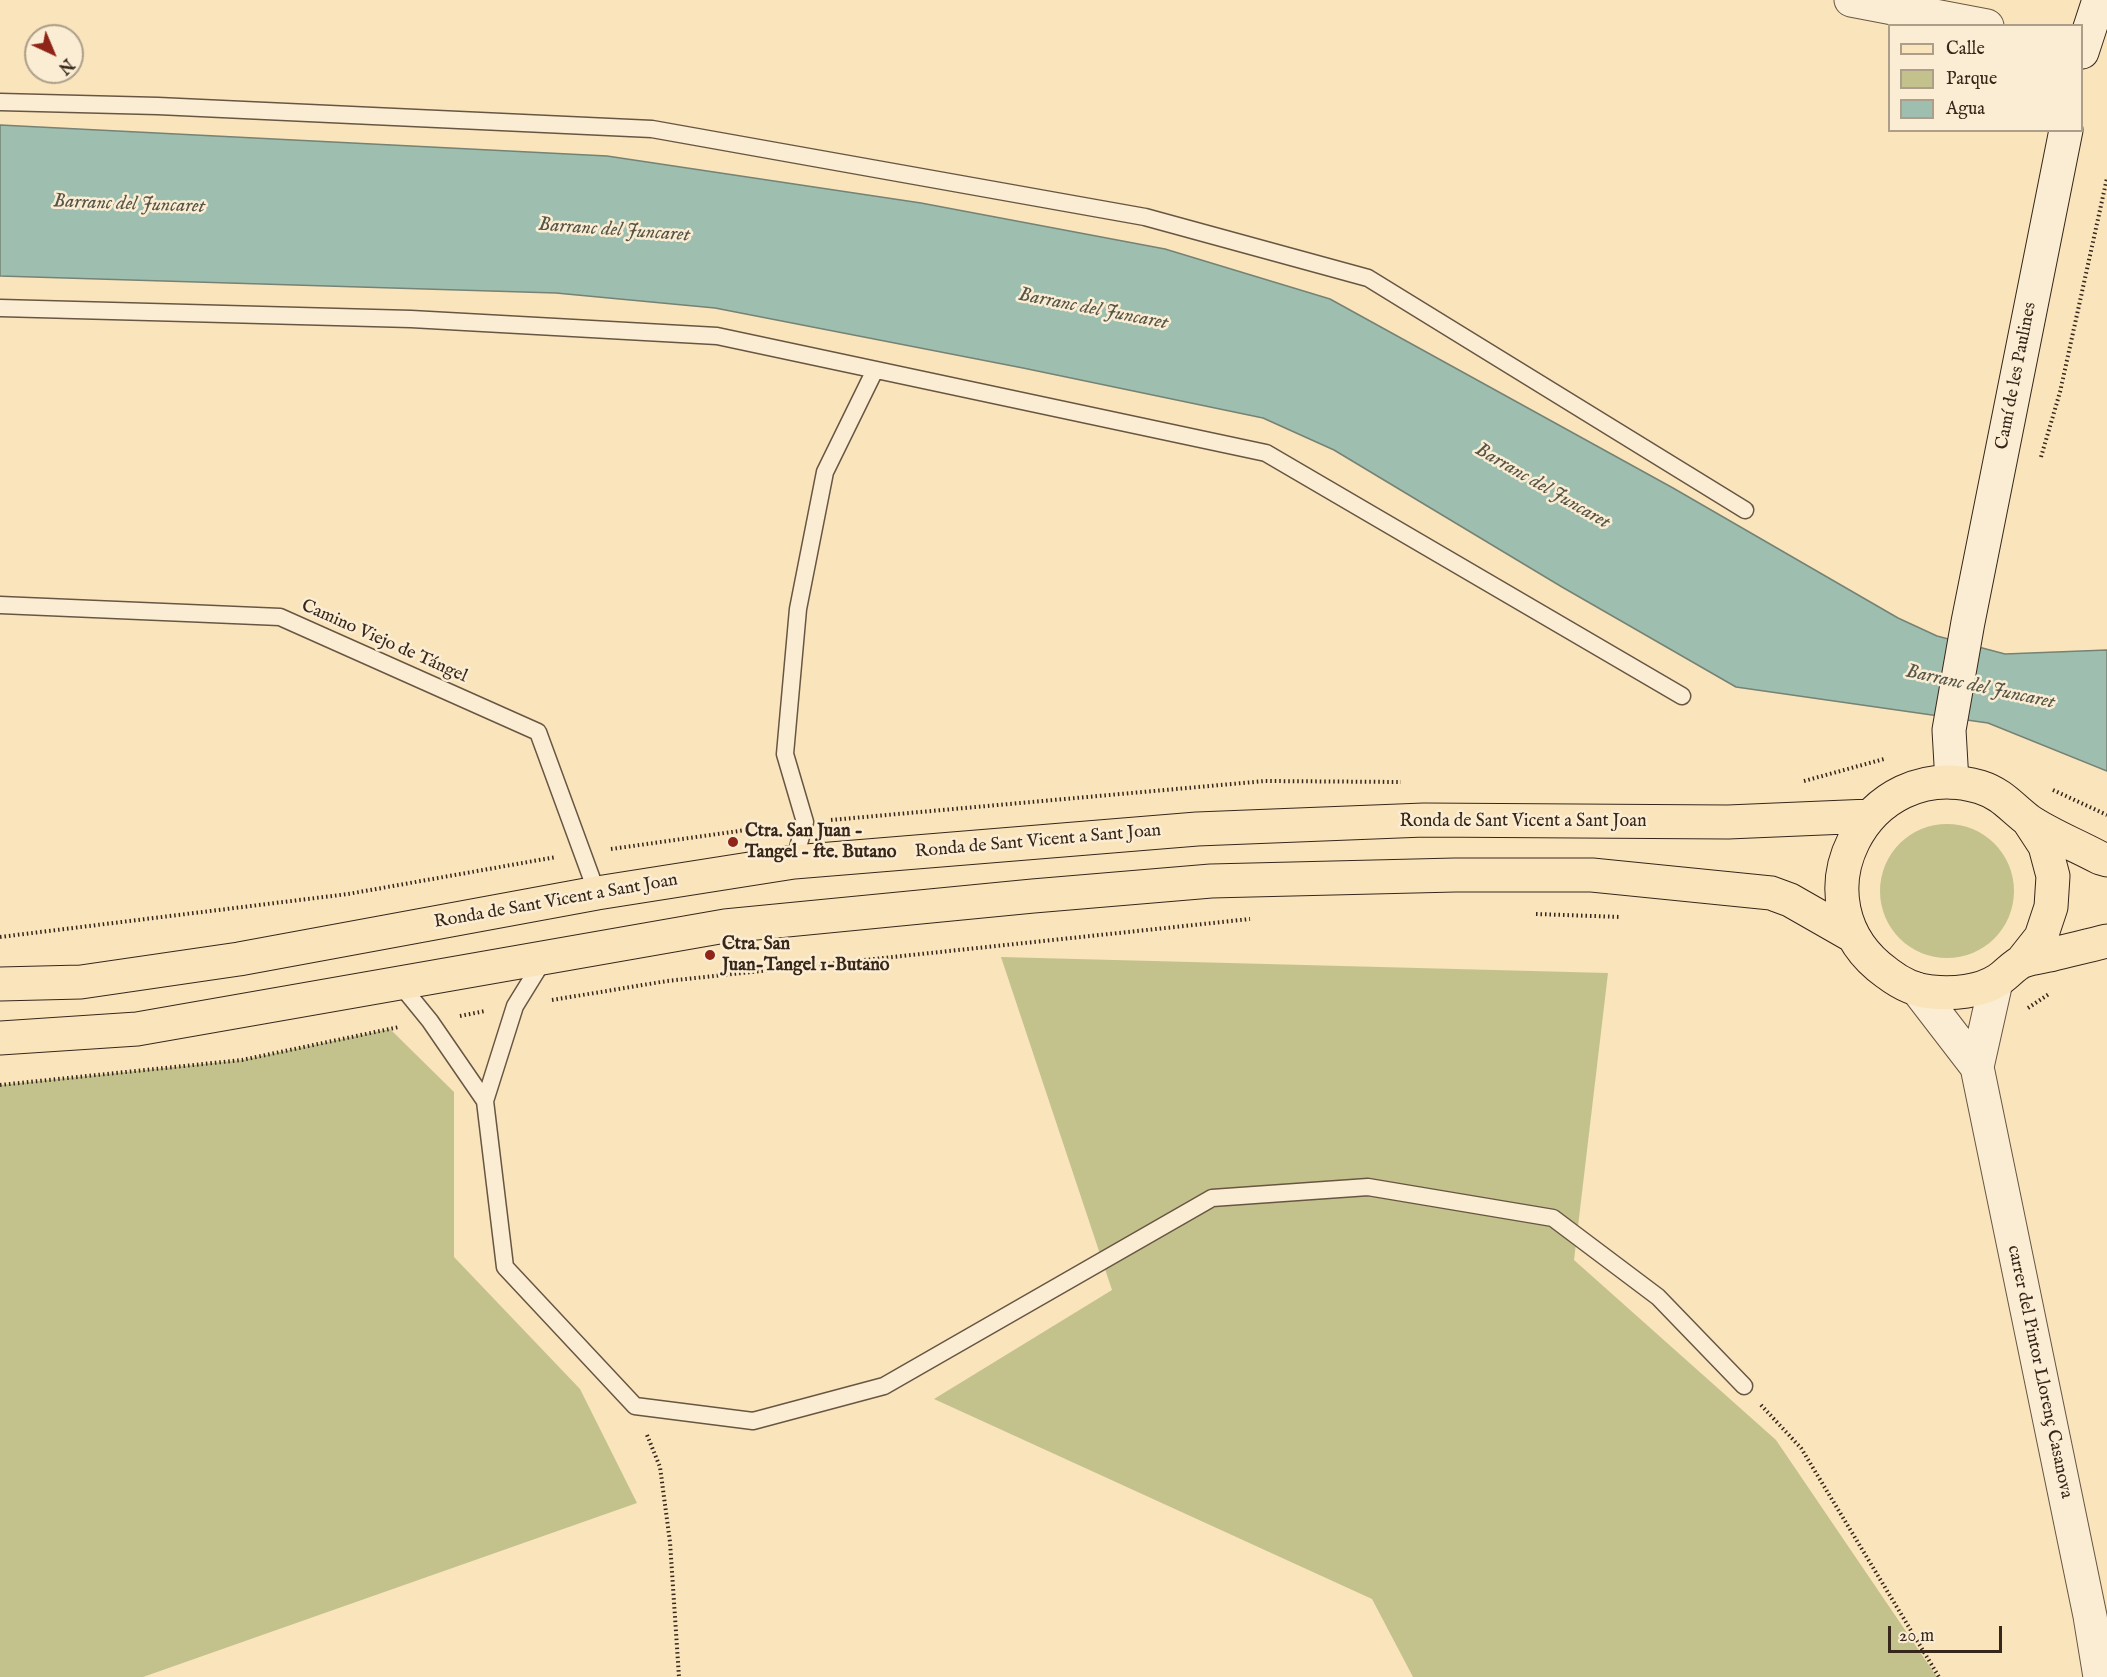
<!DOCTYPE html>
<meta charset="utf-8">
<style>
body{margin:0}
#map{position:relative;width:2107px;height:1677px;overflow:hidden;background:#f9e4bc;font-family:"IM FELL English",serif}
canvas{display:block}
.legend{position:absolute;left:1888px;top:24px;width:195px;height:108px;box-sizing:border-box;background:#fbedd3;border:2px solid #ad9e89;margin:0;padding:8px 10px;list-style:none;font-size:18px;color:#37271b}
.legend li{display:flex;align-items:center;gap:12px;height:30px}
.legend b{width:30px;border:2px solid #ad9e89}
.north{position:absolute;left:24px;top:24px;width:60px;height:60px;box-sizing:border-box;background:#fbedd3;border:2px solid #ad9e89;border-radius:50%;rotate:136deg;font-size:16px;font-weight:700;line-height:24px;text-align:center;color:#37271b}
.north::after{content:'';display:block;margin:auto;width:21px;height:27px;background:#8f2418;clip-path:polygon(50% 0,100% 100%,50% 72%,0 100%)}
.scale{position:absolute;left:1888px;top:1626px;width:114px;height:27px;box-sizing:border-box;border:3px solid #37271b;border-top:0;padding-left:8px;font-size:18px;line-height:21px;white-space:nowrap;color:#37271b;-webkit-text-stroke:4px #fbedd3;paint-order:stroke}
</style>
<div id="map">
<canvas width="2107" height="1677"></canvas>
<ul class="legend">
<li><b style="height:8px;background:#f9e4bc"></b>Calle</li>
<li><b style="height:16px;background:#c4c28c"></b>Parque</li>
<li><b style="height:16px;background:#9ebfaf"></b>Agua</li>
</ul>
<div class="north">N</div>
<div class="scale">20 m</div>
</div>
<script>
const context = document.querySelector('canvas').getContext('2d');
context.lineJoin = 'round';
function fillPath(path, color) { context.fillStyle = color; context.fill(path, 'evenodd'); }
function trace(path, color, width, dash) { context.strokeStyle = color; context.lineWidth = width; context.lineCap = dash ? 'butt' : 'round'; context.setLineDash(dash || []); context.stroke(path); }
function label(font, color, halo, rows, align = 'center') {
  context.font = font + ' "IM FELL English",serif'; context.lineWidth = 5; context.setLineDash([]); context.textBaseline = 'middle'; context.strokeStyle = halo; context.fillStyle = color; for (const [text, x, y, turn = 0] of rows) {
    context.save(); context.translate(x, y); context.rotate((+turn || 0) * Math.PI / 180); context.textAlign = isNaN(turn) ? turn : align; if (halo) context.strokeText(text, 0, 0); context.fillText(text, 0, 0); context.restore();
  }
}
const green = new Path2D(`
 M1880 891a67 67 0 1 1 134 0a67 67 0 1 1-134 0Z
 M1001 957 1608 973 1574 1260 1776 1440 1937 1677H1413L1372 1599 934 1399 1112 1290Z
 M390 1029 454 1092V1257L580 1389 637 1503 143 1677H0V1085L242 1060Z`);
const water = new Path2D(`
 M0 125 607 156 921 203 1165 249 1330 299 1673 488 1898 618 1937 636 2005 654 2107 650V771L1988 723 1736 687 1562 587 1334 450 1263 418 1023 368 715 308 556 293 0 276Z`);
const path = new Path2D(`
 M2041 457 2060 392 2107 178
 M1804 781 1884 759
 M2053 790 2107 815
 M831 820 1265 781 1401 782
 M611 849 746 830
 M1536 914 1621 917
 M0 937 348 894 556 857
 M552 1000 667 981 1250 919
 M2028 1008 2049 994
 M460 1016 485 1011
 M0 1085 242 1060 399 1027
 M1761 1405 1801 1448 1939 1677
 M647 1435 660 1467 670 1542 679 1677`);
const lane = new Path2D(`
 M0 102 158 106 652 129 1145 217 1368 278 1745 510
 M0 308 411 319 717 336 1266 453 1682 696
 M0 605 280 617 538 732 597 893
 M794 862 805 822 785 754 798 609 825 472 875 370
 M544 959 515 1006 485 1101 505 1267 635 1406 753 1421 884 1386 1212 1198 1368 1187 1553 1218 1658 1297 1744 1386
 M399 983 430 1021 485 1101`);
const street = new Path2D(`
 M1851 0 1987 26
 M1917 989 1977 1067 1996 982
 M1977 1067 2090 1616 2100 1677`);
const secondary = new Path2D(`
 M2082 52 2099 0
 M1952 782 1949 730 1968 622 2066 130`);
const primary = new Path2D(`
 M2107 860 2100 858C2078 846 2048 834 2028 820 2011 807 2002 794 1980 787 1865 753 1789 903 1887 973 1900 983 1915 991 1932 992 1953 994 1980 992 1998 980 2006 975 2014 965 2023 961 2031 958 2041 957 2050 955 2069 950 2088 946 2107 941
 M2022 961 2041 937 2051 907 2053 876 2045 846 2028 820
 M0 984 81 982 239 959 597 893 794 862 1197 829 1424 820 1728 822 1870 816
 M0 1038 137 1029 725 926 1033 896 1211 881 1455 875H1592L1771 893 1790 900 1853 936`);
const markers = [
 [733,842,6,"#8f2418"],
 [710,955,6,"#8f2418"]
];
const streetNames = [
 ["Camí de les Paulines",2017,376,-79],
 ["Camino Viejo de Tángel",384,642,24],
 ["Ronda de Sant Vicent a Sant Joan",1523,822],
 ["Ronda de Sant Vicent a Sant Joan",1038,842,-5],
 ["Ronda de Sant Vicent a Sant Joan",556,902,-10],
 ["carrer del Pintor Llorenç Casanova",2039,1372,78]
];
const poiNames = [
 ["Ctra. San Juan -",745,832],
 ["Tangel - fte. Butano",745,853],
 ["Ctra. San",722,945],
 ["Juan-Tangel 1-Butano",722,966]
];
const waterNames = [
 ["Barranc del Juncaret",129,205,2],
 ["Barranc del Juncaret",614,231,4],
 ["Barranc del Juncaret",1093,310,11],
 ["Barranc del Juncaret",1542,487,30],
 ["Barranc del Juncaret",1980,688,12]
];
fillPath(green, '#c4c28c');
fillPath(water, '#9ebfaf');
trace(water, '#758274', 1.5);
trace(lane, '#685643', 19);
trace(street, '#685643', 35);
trace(secondary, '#37271b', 35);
trace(primary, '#37271b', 35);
trace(path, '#37271b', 4, [1.5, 3]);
trace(lane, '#fbedd3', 16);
trace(street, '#fbedd3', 33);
trace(secondary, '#fbedd3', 33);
trace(primary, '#f9e4bc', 33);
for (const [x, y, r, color] of markers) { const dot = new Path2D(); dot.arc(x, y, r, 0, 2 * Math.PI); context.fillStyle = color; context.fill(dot); trace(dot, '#fbedd3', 2); }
label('18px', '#37271b', '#fbedd3', streetNames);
label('bold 18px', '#37271b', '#fbedd3', poiNames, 'left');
label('italic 20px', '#565547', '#fbedd3', waterNames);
</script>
